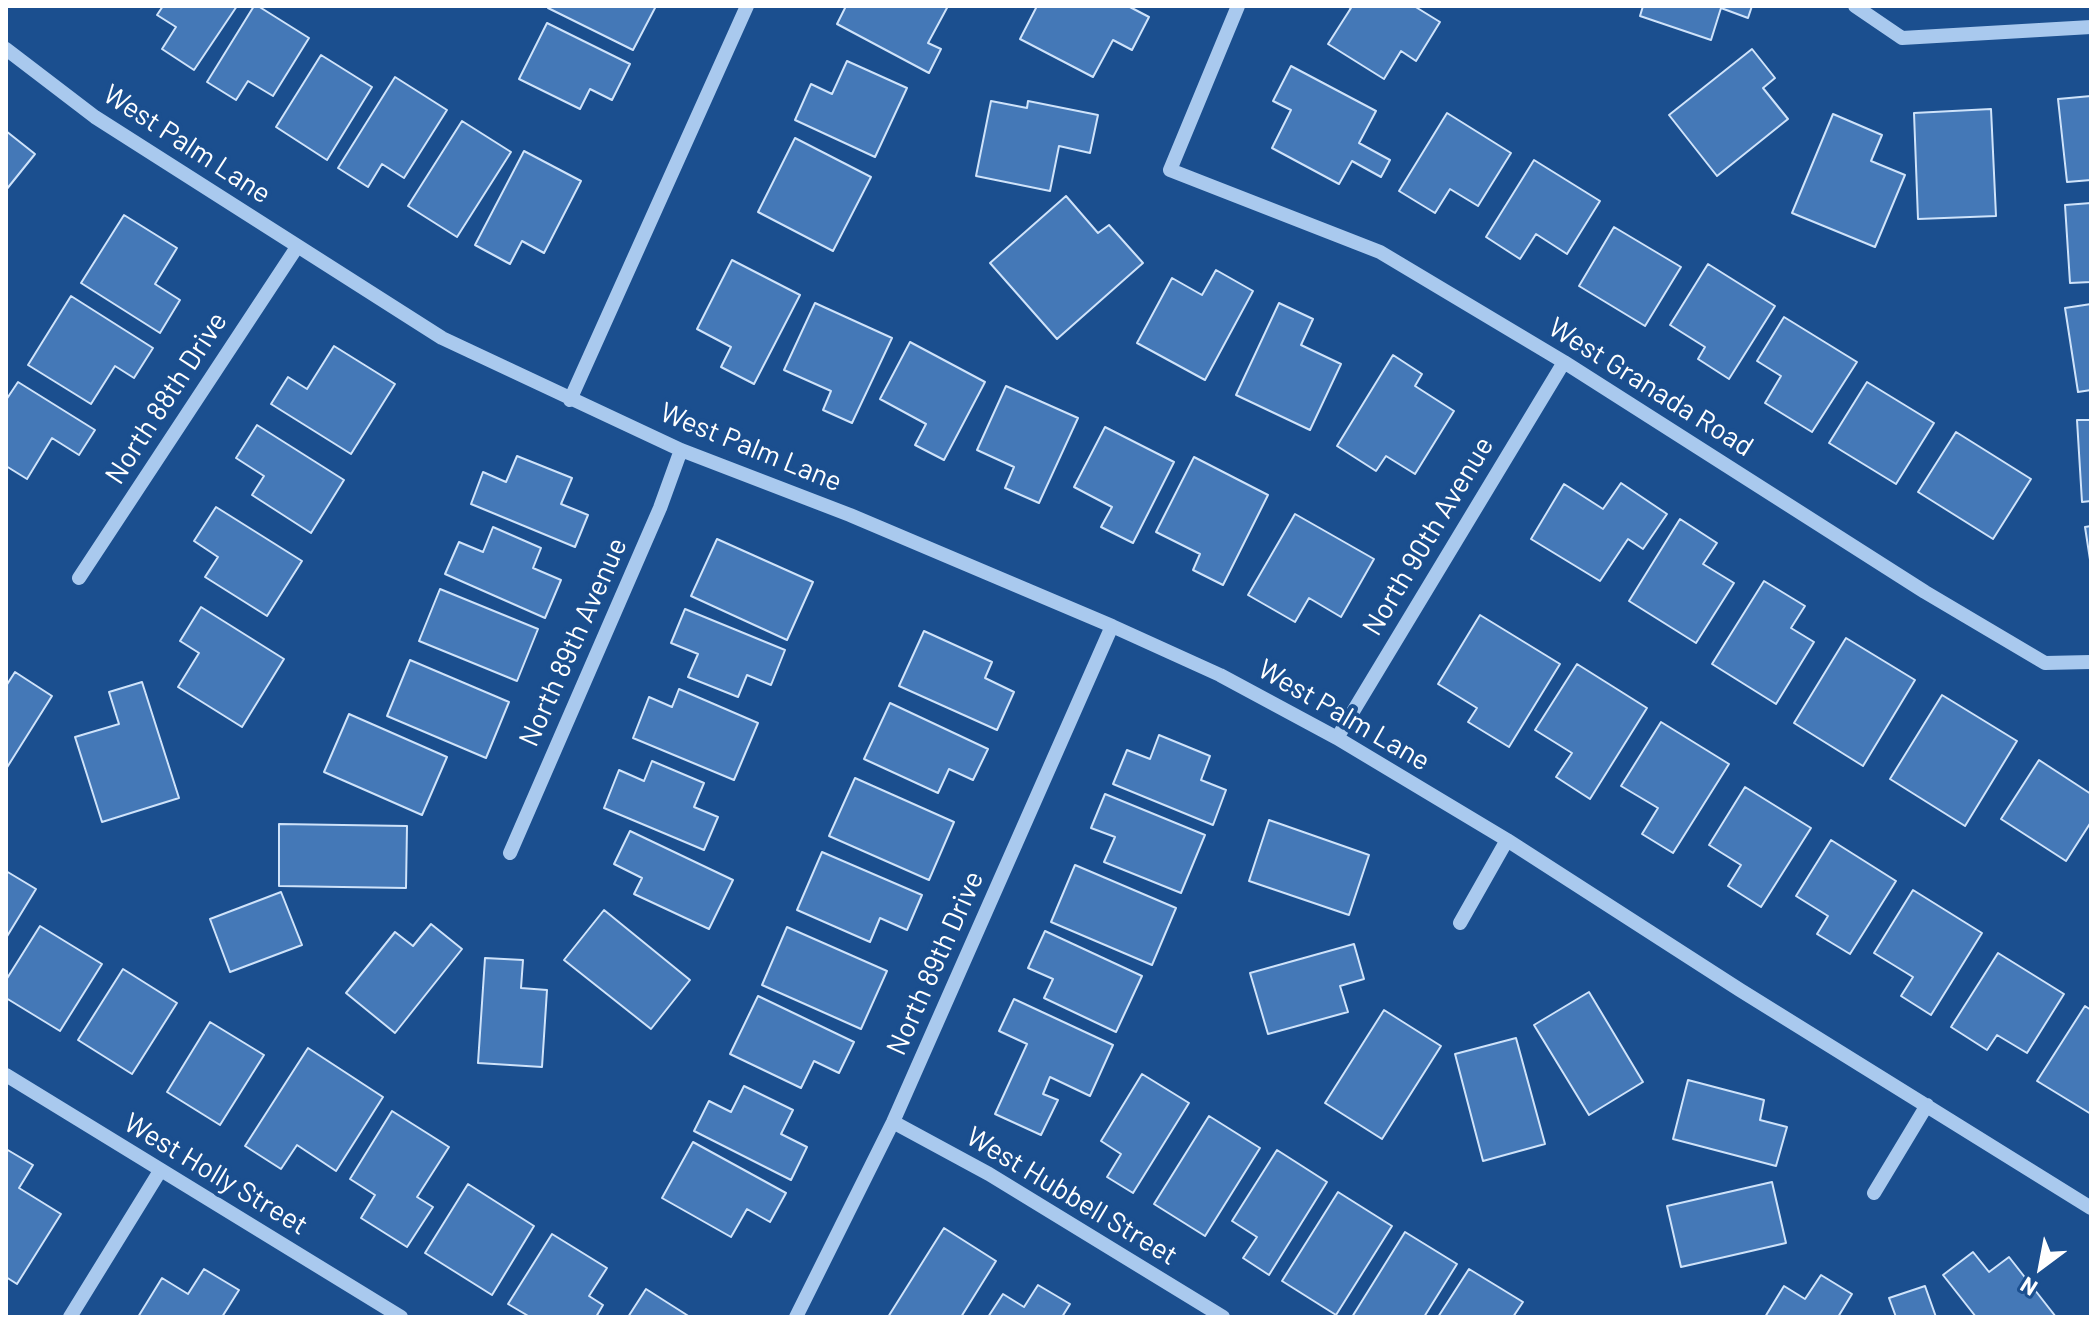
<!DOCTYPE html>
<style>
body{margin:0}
#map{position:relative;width:2097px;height:1323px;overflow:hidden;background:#1b4f8f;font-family:Barlow,sans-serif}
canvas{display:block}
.frame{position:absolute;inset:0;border:8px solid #fff;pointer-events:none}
.north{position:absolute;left:2001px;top:1227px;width:80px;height:80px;-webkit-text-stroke:6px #1b4f8f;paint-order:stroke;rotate:212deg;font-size:22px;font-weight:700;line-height:32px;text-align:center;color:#fff}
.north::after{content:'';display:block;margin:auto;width:28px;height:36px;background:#fff;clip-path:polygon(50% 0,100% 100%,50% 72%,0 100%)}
</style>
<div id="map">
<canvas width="2097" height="1323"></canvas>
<div class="frame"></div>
<div class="north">N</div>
</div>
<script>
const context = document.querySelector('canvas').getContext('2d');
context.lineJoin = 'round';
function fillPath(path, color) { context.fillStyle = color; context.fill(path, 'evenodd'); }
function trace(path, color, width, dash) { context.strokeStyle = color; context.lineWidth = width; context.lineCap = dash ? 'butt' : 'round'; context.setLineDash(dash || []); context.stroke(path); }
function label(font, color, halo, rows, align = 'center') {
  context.font = font + ' Barlow,sans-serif'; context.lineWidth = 8; context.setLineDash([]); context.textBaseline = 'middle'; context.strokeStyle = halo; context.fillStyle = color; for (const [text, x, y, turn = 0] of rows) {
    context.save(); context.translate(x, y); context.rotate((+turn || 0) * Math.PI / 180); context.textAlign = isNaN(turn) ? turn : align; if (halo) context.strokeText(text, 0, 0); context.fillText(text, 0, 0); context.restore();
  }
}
const building = new Path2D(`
 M163 6H237L194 70 162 49 176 27 157 15Z
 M254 6H258L309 38 273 96 248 81 236 100 207 82Z
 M549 6H656L633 50 548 8Z
 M846 6H948L928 43 941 49 929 73 837 24Z
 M1037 6H1128L1149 17 1132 50 1113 40 1093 77 1020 39Z
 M1347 6H1414L1440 22 1416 61 1401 51 1384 79 1328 44 1351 8Z
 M1643 6H1752L1748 18 1721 8 1711 40 1640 16Z
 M547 23 630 64 612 100 590 89 580 109 519 79Z
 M1752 49 1775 78 1763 88 1788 119 1717 176 1669 115Z
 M321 55 372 87 327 160 276 127Z
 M847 61 907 88 875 157 795 120 811 84 832 94Z
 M1291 66 1376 111 1359 143 1390 160 1381 177 1352 161 1339 184 1272 148 1291 110 1273 101Z
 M395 77 447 110 404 178 382 164 368 187 338 168Z
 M2091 96V180L2067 182 2058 99Z
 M991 101 1027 108 1028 101 1098 115 1090 153 1059 146 1050 191 976 176Z
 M1991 109 1996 216 1918 219 1914 113Z
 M1447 113 1511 153 1478 206 1450 189 1435 213 1399 191Z
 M1833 114 1882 135 1871 161 1905 175 1875 247 1792 213Z
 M462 121 511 152 457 237 408 206Z
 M6 131 35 154 6 190Z
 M795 138 871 177 833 251 758 212Z
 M524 151 581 181 544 253 522 241 510 264 475 245Z
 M1534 160 1600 201 1567 254 1536 234 1520 259 1486 237Z
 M1066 196 1098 233 1109 225 1143 263 1057 339 990 263Z
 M2091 203V282L2070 283 2065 205Z
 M124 215 177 248 155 284 180 300 160 333 81 283Z
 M1614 227 1681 267 1645 326 1579 286Z
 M732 260 800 295 754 384 721 367 731 347 697 329Z
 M1708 264 1775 306 1729 379 1698 359 1705 347 1670 325Z
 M1216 270 1253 291 1205 380 1137 343 1172 278 1202 295Z
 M71 296 153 348 134 378 115 366 91 404 28 365Z
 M815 303 892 338 852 423 823 410 831 391 784 370Z
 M1279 303 1313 319 1301 345 1341 364 1310 430 1236 395Z
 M2091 304V390L2078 392 2065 308Z
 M1784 317 1857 362 1812 432 1765 403 1781 376 1757 361Z
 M910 342 985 382 944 460 915 445 926 424 880 399Z
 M334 346 395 384 351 454 271 404 288 377 307 389Z
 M1393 355 1422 374 1415 386 1454 411 1415 474 1386 456 1376 471 1337 446Z
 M18 382 95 430 79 455 52 438 27 479 6 466V400Z
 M1867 382 1934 423 1896 484 1829 443Z
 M1006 386 1078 418 1039 503 1005 488 1014 467 977 450Z
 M2077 420H2091V501L2082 502Z
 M257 425 344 480 311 533 252 495 264 476 236 458Z
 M1105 427 1174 462 1133 543 1101 527 1112 507 1074 487Z
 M1956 432 2031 479 1993 539 1918 492Z
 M517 456 572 478 561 504 588 515 575 547 471 504 483 472 506 482Z
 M1194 457 1268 495 1223 585 1193 570 1200 554 1156 532Z
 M1621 483 1667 514 1643 549 1628 539 1600 581 1531 539 1564 484 1603 509Z
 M216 507 302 561 267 616 205 577 218 557 194 541Z
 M1295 514 1374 559 1341 617 1309 598 1295 622 1248 595Z
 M1680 519 1717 543 1703 564 1734 583 1696 643 1629 601Z
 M2091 526V566L2085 527Z
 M493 527 541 548 533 568 561 580 545 618 445 574 459 542 483 552Z
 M717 539 813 582 787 640 691 596Z
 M1764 581 1805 606 1791 628 1814 642 1776 704 1712 664Z
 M440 589 538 629 517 681 419 641Z
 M201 607 284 659 242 727 178 687 199 653 180 641Z
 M685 609 785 650 771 685 747 675 738 697 688 677 698 654 671 643Z
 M1480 615 1560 664 1509 747 1468 722 1477 708 1438 684Z
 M924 631 992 662 985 678 1014 692 997 730 899 686Z
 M1846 638 1915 680 1863 766 1794 723Z
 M410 660 509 702 486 758 387 716Z
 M1577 664 1647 708 1590 799 1556 777 1572 753 1535 730Z
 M15 672 52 696 6 769V686Z
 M142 682 179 798 102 822 75 737 119 724 109 692Z
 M679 689 758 723 734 780 633 738 649 697 672 707Z
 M1942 695 2017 741 1965 826 1890 779Z
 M890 703 988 749 973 780 949 769 938 793 864 759Z
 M349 714 447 757 422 815 324 772Z
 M1661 722 1729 764 1673 853 1642 834 1658 808 1621 786Z
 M1159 735 1210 756 1201 780 1226 790 1213 825 1113 784 1127 750 1150 759Z
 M2039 760 2091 794V822L2066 861 2001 819Z
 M652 761 704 783 694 807 718 817 704 850 604 808 619 770 644 781Z
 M855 778 954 822 929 880 829 836Z
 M1745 787 1811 828 1761 907 1728 886 1741 865 1709 845Z
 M1105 794 1205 835 1181 893 1104 862 1115 837 1091 828Z
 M1269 820 1369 855 1349 915 1249 881Z
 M279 824 407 826 406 888 279 886Z
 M630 831 733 880 709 929 634 894 642 878 614 864Z
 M1831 840 1896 881 1850 954 1817 934 1828 916 1796 896Z
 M822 852 922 895 907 930 880 918 870 942 797 910Z
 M1075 865 1176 908 1152 965 1051 922Z
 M6 871 36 889 6 938Z
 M1913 890 1982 933 1931 1015 1901 996 1913 977 1874 953Z
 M281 892 302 945 230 972 210 919Z
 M604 910 690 980 651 1029 564 960Z
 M431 924 462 949 395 1033 346 993 395 932 413 946Z
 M40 926 102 964 60 1031 6 998V980Z
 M787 927 887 971 861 1029 762 985Z
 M1045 931 1142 976 1116 1032 1044 998 1053 979 1028 968Z
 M1354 944 1364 979 1340 986 1348 1012 1268 1034 1250 973Z
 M1998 953 2064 994 2027 1053 1997 1035 1987 1050 1951 1027Z
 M485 958 523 960 521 988 547 990 542 1067 478 1063Z
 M123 969 177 1003 132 1074 78 1040Z
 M1589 992 1643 1082 1589 1115 1534 1025Z
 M758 996 854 1042 839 1073 814 1061 801 1088 730 1054Z
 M1014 999 1113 1045 1090 1096 1050 1077 1043 1094 1058 1100 1041 1135 995 1114 1027 1044 999 1031Z
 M2085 1006 2091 1010V1114L2037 1081Z
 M1384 1010 1441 1046 1382 1139 1325 1103Z
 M210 1022 264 1055 220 1125 167 1092Z
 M1516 1038 1545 1144 1483 1161 1455 1054Z
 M308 1048 383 1097 336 1171 297 1145 281 1169 245 1146Z
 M1142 1074 1189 1103 1133 1193 1107 1177 1121 1154 1101 1141Z
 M1688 1080 1764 1100 1760 1120 1787 1127 1776 1166 1673 1139Z
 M744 1086 793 1110 781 1134 807 1147 791 1180 694 1131 709 1101 731 1112Z
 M392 1111 449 1147 417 1197 433 1207 407 1247 361 1218 375 1195 350 1179Z
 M1209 1116 1260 1148 1205 1236 1154 1204Z
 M693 1142 786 1193 770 1222 747 1209 731 1237 662 1198Z
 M6 1149 33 1165 19 1188 61 1214 17 1284 6 1277Z
 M1277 1150 1327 1182 1269 1275 1243 1258 1257 1237 1232 1221Z
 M1772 1182 1786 1243 1681 1267 1667 1206Z
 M468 1184 534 1226 492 1295 425 1253Z
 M1338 1192 1392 1226 1336 1315 1282 1281Z
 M944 1228 996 1261 961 1317H888Z
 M1405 1232 1457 1264 1424 1317H1352Z
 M552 1234 607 1268 589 1296 603 1305 596 1317H530L508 1304Z
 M1973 1252 1989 1272 2009 1257 2056 1317H1976L1943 1275Z
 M204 1269 239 1290 222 1317H138L162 1278 188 1294Z
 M1469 1269 1523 1302 1513 1317H1438Z
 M1821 1275 1852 1294 1838 1317H1765L1784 1286 1805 1299Z
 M1038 1285 1070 1304 1062 1317H988L1003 1294 1024 1307Z
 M1925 1286 1936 1317H1896L1889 1298Z
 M646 1289 690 1317H628Z`);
const minor = new Path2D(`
 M1238 6 1170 170 1380 252 1564 362 1925 592 2045 663 2091 662
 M1855 6 1902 38 2091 27
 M6 49 95 117 442 338 681 450 850 515 1112 626 1220 675 1337 738 1507 840 1740 990 2091 1208
 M570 400 747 6
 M79 578 297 247
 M1337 738 1564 362
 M510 853 660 508 681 450
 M1460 923 1507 840
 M6 1075 401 1317
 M893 1122 989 1174 1223 1317
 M1874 1193 1927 1105
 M70 1317 160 1171
 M796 1317 893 1122 1112 626`);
const streetNames = [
 ["West Palm Lane",187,144,33],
 ["West Granada Road",1651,387,32],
 ["North 88th Drive",166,398,-57],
 ["West Palm Lane",751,447,22],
 ["North 90th Avenue",1428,536,-59],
 ["North 89th Avenue",573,642,-66],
 ["West Palm Lane",1344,715,30],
 ["North 89th Drive",935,963,-66],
 ["West Holly Street",216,1174,31],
 ["West Hubbell Street",1072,1196,31]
];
fillPath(building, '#4478b7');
trace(building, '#cfe3fa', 2);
trace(minor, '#a9c9ee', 14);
label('28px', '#fff', '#1b4f8f', streetNames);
</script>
